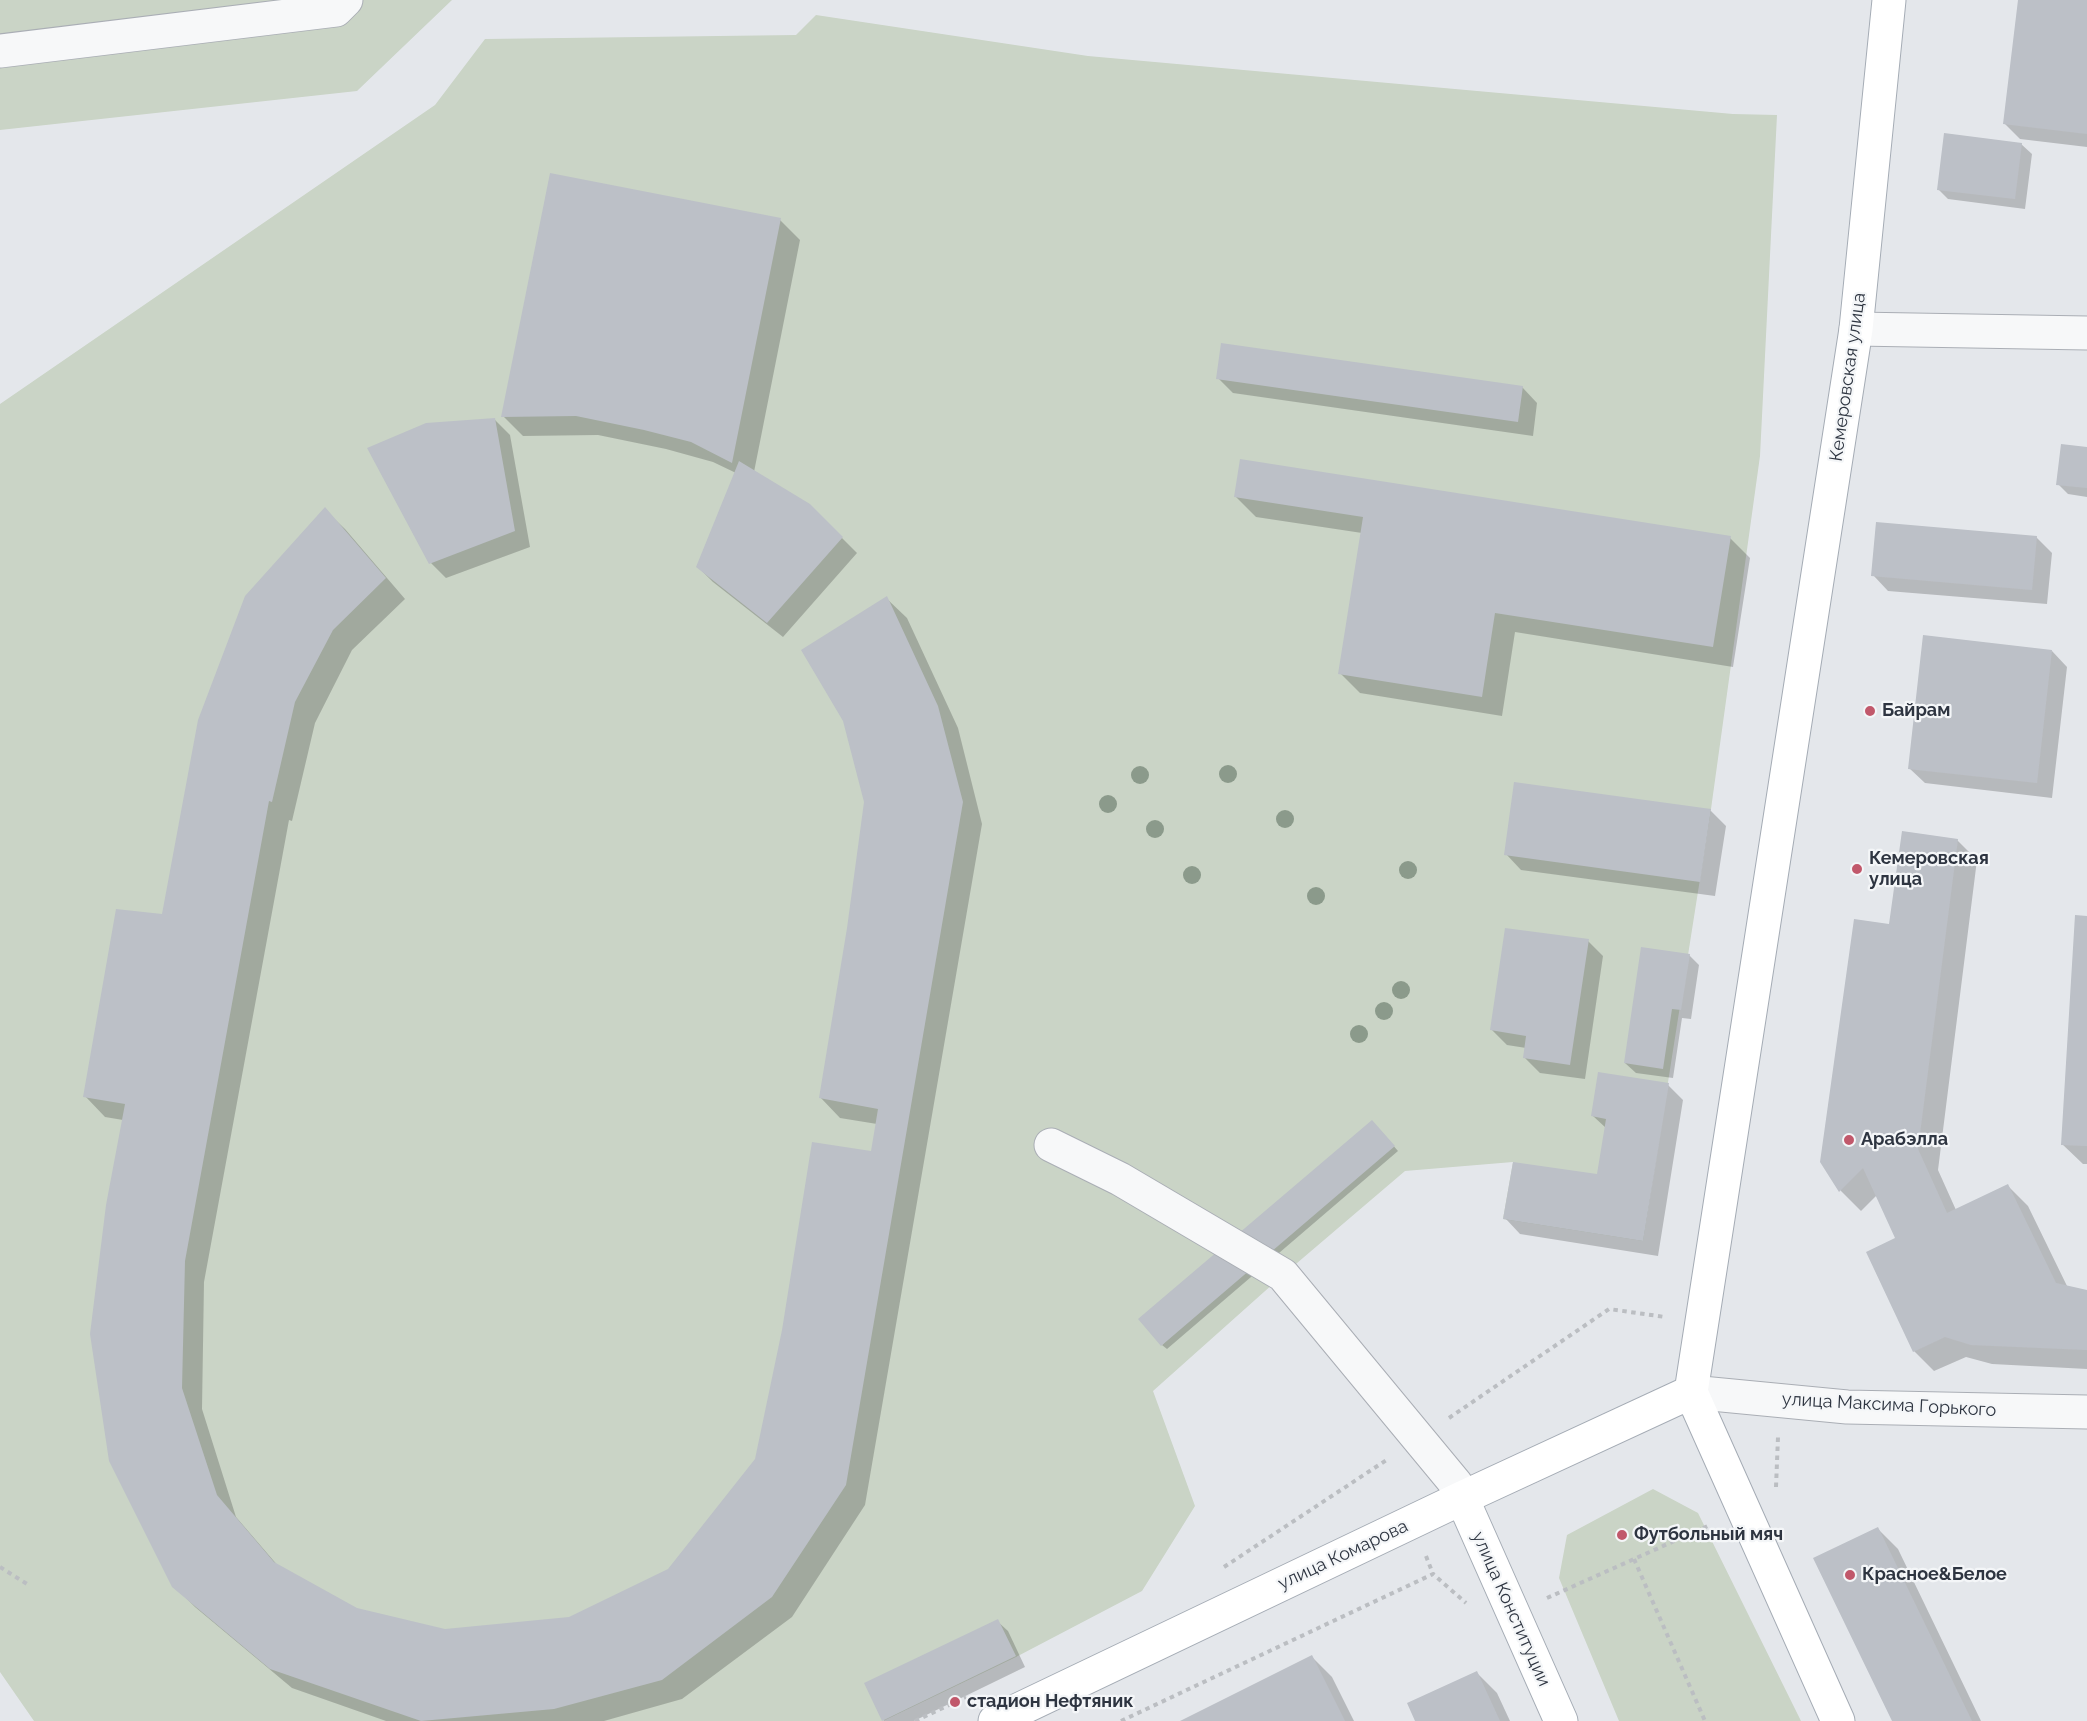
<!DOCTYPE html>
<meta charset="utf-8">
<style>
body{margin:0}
canvas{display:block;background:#e4e7eb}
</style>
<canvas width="2087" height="1721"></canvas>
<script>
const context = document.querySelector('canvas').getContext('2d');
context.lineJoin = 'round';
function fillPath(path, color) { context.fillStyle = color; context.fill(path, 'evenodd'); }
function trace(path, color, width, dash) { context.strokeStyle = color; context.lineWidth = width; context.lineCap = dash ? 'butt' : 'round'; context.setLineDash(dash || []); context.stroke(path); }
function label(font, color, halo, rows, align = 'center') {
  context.font = font + ' Raleway,sans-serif'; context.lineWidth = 4.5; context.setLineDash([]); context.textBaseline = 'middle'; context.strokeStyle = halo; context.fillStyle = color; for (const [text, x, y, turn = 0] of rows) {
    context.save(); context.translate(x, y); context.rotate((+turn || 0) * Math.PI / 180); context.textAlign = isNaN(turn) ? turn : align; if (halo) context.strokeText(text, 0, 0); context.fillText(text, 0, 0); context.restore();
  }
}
const green = new Path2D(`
 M0 0H452L357 91 0 130Z
 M816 15 1088 56 1733 114 1777 115 1760 456 1711 809 1643 1241 1503 1219 1513 1162 1405 1171 1283 1275 1153 1391 1195 1506 1142 1591 1016 1657 883 1721H34L0 1672V404L435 105 485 39 796 35Z
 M1653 1489 1698 1513 1801 1721H1619L1559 1578 1567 1535Z`);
const shadow = new Path2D(`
 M2019 0H2087V147L2020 139 2004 123Z
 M2021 144 2032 154 2025 209 1948 199 1938 189Z
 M780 220 800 240 754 472 809 505 857 553 783 637 713 582 698 567 736 473 713 462 666 449 598 435 523 436 503 416Z
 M1218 378 1522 387 1537 403 1533 436 1233 393Z
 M494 419 510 435 530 547 446 578 431 563Z
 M2087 448V497L2068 494 2058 484Z
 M1235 496 1730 538 1750 558 1733 667 1515 632 1502 716 1360 693 1340 673 1362 533 1256 517Z
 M325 510 345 529 405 599 352 650 315 723 292 821 289 820 204 1282 202 1409 236 1517 279 1567 356 1609 445 1631 569 1618 669 1570 757 1460 872 1153 877 1124 840 1118 820 1097 848 928 865 802 886 598 907 618 958 728 982 824 865 1505 792 1617 682 1699 604 1721H386L292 1688 195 1607 174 1586 123 1120 105 1117 85 1096 163 915Z
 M2036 537 2052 553 2047 604 1888 591 1873 575Z
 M2052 651 2067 667 2052 798 1925 783 1909 768Z
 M1711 811 1726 826 1715 896 1521 870 1506 854Z
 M1957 840 1977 860 1938 1170 1956 1210 2008 1186 2028 1206 2068 1288 2087 1292V1369L1992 1364 1966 1357 1934 1371 1914 1351 1897 1238 1877 1195 1861 1211 1841 1191 1822 1162 1891 926Z
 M2087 917V1164H2083L2062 1144Z
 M1588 941 1603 956 1585 1079 1540 1073 1525 1058 1526 1048 1507 1045 1492 1030Z
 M1689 955 1699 965 1691 1019 1682 1018 1673 1078 1636 1073 1625 1063Z
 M1668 1085 1683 1100 1658 1256 1520 1234 1505 1218 1598 1176 1606 1128 1593 1116Z
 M1376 1126 1398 1151 1167 1349 1162 1345Z
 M1878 1529 1898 1549 1981 1721H1893Z
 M997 1621 1008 1631 1025 1667 914 1721H884L866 1684Z
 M1312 1657 1332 1677 1354 1721H1183Z
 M1477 1673 1497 1693 1510 1721H1417Z`);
const building = new Path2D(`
 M2018 0H2087V134L2003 124Z
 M1944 133 2022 143 2015 199 1937 190Z
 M550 173 781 218 732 463 691 442 644 430 576 416 501 417Z
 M1221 343 1523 386 1518 422 1216 379Z
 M495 418 515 531 429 564 367 448 426 423Z
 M2061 444 2087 447V488L2056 485Z
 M1240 459 1731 536 1713 647 1495 613 1482 697 1338 674 1363 517 1234 497Z
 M739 461 810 504 843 537 767 623 696 567Z
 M325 507 386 578 333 630 295 702 272 802 269 801 185 1261 182 1388 217 1495 274 1562 357 1608 445 1629 569 1617 668 1569 755 1459 782 1330 812 1142 871 1151 878 1109 819 1098 847 928 864 802 843 721 801 650 887 596 938 706 963 802 846 1485 772 1597 662 1680 554 1709 421 1721 270 1669 172 1587 109 1461 90 1334 106 1205 125 1104 83 1097 116 909 162 914 198 720 245 596Z
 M1876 522 2037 536 2032 590 1871 576Z
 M1923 635 2052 650 2037 783 1908 769Z
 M1514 782 1711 809 1700 882 1504 855Z
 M1902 831 1958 839 1918 1149 1947 1213 2008 1184 2056 1283 2087 1290V1350L1971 1345 1945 1337 1913 1352 1866 1252 1895 1238 1863 1168 1839 1192 1820 1162 1854 919 1889 924Z
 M2075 915 2087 916V1146L2061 1145Z
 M1505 928 1589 939 1570 1065 1523 1058 1526 1036 1490 1030Z
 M1641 947 1690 954 1681 1010 1672 1009 1663 1069 1624 1063Z
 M1598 1072 1669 1083 1643 1241 1503 1219 1513 1162 1597 1174 1606 1119 1591 1116Z
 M1372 1120 1395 1146 1161 1346 1138 1319Z
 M1878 1527 1972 1721H1892L1813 1558Z
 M998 1619 1016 1656 882 1721 864 1683Z
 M1312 1655 1345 1721H1180Z
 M1477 1671 1500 1721H1415L1407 1703Z`);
const path = new Path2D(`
 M1449 1418 1609 1309 1665 1317
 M1776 1487 1778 1437
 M1426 1556 1433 1574
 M1634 1559 1705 1721
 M0 1567 27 1584
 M1224 1567 1388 1459
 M1547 1598 1710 1525
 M915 1721 966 1697
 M1121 1721 1433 1574 1466 1603`);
const minor = new Path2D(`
 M0 51 336 10 346 0
 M1856 329 2087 333
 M1051 1145 1120 1179 1283 1275 1456 1484 1462 1498
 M1691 1392 1847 1407 2087 1412`);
const major = new Path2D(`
 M1691 1392 1856 329 1889 0
 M1691 1392 1838 1721
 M1462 1498 1561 1721
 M995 1721 1462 1498 1691 1392`);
const trees = [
 [1228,774],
 [1140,775],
 [1108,804],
 [1285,819],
 [1155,829],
 [1408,870],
 [1192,875],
 [1316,896],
 [1401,990],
 [1384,1011],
 [1359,1034]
];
const markers = [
 [1870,711,6,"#c1586b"],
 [1857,869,6,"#c1586b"],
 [1849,1140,6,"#c1586b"],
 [1622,1535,6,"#c1586b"],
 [1850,1575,6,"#c1586b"],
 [955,1702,6,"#c1586b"]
];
const streetNames = [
 ["Кемеровская улица",1848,377,-82],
 ["улица Максима Горького",1889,1405,3],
 ["улица Комарова",1343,1555,-25],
 ["улица Конституции",1511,1609,66]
];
const poiNames = [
 ["Байрам",1882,711],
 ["Кемеровская",1869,859],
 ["улица",1869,880],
 ["Арабэлла",1861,1140],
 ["Футбольный мяч",1634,1535],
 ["Красное&Белое",1862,1575],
 ["стадион Нефтяник",967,1702]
];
fillPath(green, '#cad4c6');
fillPath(shadow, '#0003');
fillPath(building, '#bcc0c7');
trace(minor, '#aaaeb5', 35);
trace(major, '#a5acb5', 35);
trace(path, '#bbbec2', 4, [4.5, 4.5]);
trace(minor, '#f7f8f9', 33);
trace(major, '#fff', 33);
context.fillStyle = '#8b9a8b';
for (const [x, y] of trees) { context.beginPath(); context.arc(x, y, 9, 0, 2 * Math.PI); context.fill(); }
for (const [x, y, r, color] of markers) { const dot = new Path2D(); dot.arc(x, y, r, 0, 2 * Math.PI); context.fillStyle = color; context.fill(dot); trace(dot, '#f4f6f8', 2); }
label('18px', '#2e3541', '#f4f6f8', streetNames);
label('bold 18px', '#2e3541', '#f4f6f8', poiNames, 'left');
</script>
